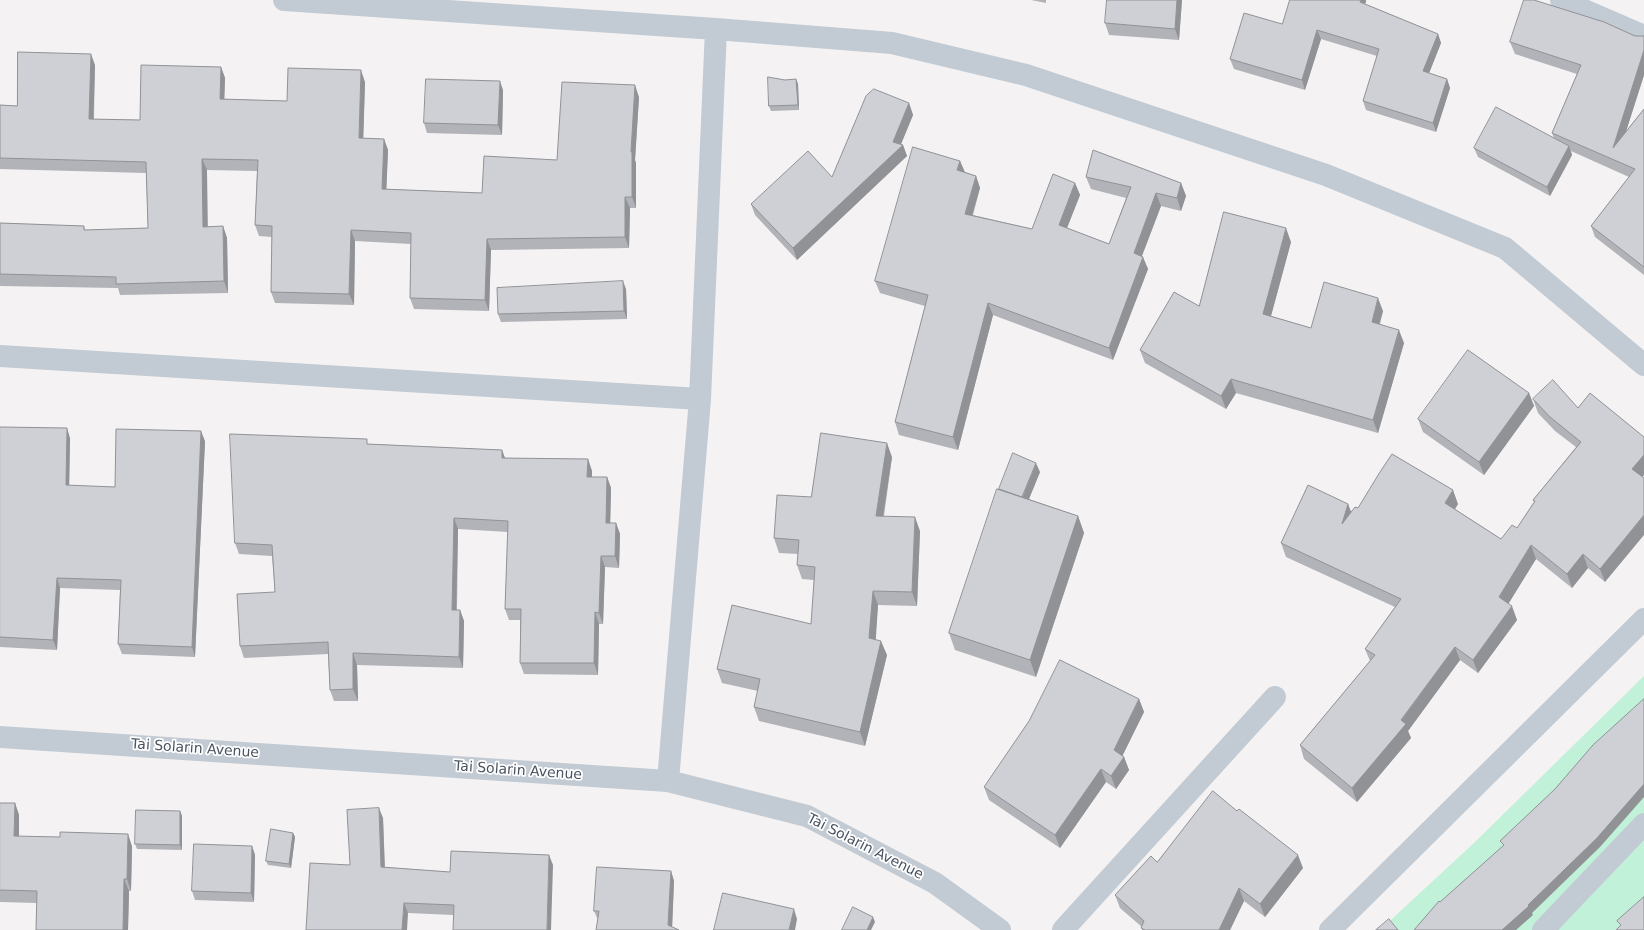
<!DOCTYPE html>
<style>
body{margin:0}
canvas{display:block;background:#f4f2f2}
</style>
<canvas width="1644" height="930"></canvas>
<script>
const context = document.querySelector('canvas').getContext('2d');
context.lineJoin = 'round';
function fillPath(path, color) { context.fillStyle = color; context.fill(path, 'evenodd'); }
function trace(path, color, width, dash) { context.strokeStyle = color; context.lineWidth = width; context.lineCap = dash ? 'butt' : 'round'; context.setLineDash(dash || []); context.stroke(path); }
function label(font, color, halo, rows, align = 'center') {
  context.font = font + ' "DejaVu Sans",sans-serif'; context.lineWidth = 3.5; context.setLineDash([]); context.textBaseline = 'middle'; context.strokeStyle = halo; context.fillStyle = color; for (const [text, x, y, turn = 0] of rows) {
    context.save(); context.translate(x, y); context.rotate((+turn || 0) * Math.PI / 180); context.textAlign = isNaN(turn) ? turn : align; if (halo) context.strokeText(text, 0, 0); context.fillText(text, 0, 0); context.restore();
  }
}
const green = new Path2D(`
 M1644 676V930H1380L1475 842Z`);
const minor = new Path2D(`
 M284 0 716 29 892 43 1026 75 1326 175 1505 248 1644 365
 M1561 0 1644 36
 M0 356 700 399
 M0 737 668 781 807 816 935 883 1000 930
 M668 781 700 399 716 29
 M1063 930 1275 697
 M1330 930 1644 619
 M1543 930 1644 824`);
const wall = new Path2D(`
 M1031 0H1046V3Z
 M1182 0 1179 40 1109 35 1105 23Z
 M1366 1 1365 4 1438 34 1441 43 1429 73 1447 79 1450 88 1436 132 1366 110 1363 101 1377 56 1321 39 1305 90 1234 69 1230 59 1282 24Z
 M1635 36H1644V75L1626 131 1644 109V275L1595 237 1591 226 1629 177 1571 151 1572 155 1550 196 1478 157 1474 148 1554 138 1552 133 1577 74 1515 54 1510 42Z
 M95 65 94 119 140 120 221 67 225 78 224 99 287 101 365 82 363 138 384 139 388 150 386 189 482 193 557 160 639 97 635 160 636 163V208H630L629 248 491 250 489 311 414 309 410 298 411 244 355 241 354 305 275 303 271 292 272 237 259 236 255 225 257 171 207 170V227L223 226 227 238 228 293 120 295 118 288 0 286V223L84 226 85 230 148 228 146 173 0 169V105L17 106Z
 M796 79 798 84 799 110 771 111 769 106 785 80Z
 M503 90 502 135 427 133 424 123Z
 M909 103 913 115 901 144 903 145 907 156 797 260 755 215 751 204 832 177Z
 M960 161 965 172 976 176 980 188 973 215 1032 229 1075 183 1080 195 1067 228 1109 244 1126 198 1091 189 1086 177 1181 183 1186 196 1181 211 1161 206 1142 256 1148 269 1113 360 993 315 958 450 899 435 895 422 925 306 880 293 875 281Z
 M1291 242 1271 316 1311 328 1383 311 1380 324 1404 343 1378 433 1236 393 1226 409 1145 363 1140 350 1199 306Z
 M626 289 627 319 501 322 498 314Z
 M1529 393 1534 406 1484 475 1423 432 1418 419Z
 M1533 399 1578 408 1644 437V475L1642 477 1605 582 1588 568 1572 588 1536 559 1508 604 1517 620 1478 673 1460 660 1408 731 1411 738 1357 802 1304 759 1300 745 1370 661 1365 649 1395 607 1286 557 1281 543 1348 504 1351 512 1358 508 1458 504 1455 509 1501 539 1517 528 1534 502 1533 500 1576 447 1555 431 1538 413Z
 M0 427 70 438 69 486 115 487 205 441 195 657 122 654 118 644 120 590 60 588 57 650 0 647Z
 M369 444 502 450 505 458 588 459 592 471V477H607L611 488 610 523H616L620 534 619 568 605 567 603 624H599L598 675 524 674 520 663V620H509L505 609 508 532 458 529 457 610H460L464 621 463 668 357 665 358 701H334L330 690 328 654 244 658 240 646 275 592 272 556 239 554 235 543Z
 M892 457 884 516 920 531 917 606 878 605 875 640 887 655 865 746 759 721 754 707 758 691 722 683 717 669 811 624 814 580 802 579 797 565 798 554 779 553 774 538 811 497Z
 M1040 472 1029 499 1078 516 1084 533 1036 677 955 650 949 633 999 489Z
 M1139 699 1144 712 1122 755 1124 757 1129 770 1116 789 1106 782 1060 848 989 800 984 787Z
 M0 803H15L19 815V837L132 846 131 891H129L128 930H36L37 903 0 902Z
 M180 811 182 816V850L137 849 135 844Z
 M383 818 385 867 450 872 553 865 454 915 408 913 350 865Z
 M293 833 295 837 291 868 268 865 266 861Z
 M252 846 255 855 254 902 195 900 192 891Z
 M1157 862 1303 868 1265 917 1244 901 1230 930H1142V927L1120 908 1115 895Z
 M671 871 674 881 672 927 598 920 594 911Z`);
const shadedWall = new Path2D(`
 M1177 0H1182L1179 40 1175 29Z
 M1361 0H1366V1L1363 11 1360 2Z
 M1317 30 1321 39 1305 90 1302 80Z
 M1438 34 1441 43 1426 81 1423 71Z
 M1644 50V75L1617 160 1613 148Z
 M91 54 95 65 93 130 89 119Z
 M221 67 225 78 224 111 220 99Z
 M361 70 365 82 363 149 359 138Z
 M796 79 798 84 799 110 798 105Z
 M1447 79 1450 88 1436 132 1433 123Z
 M500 81 503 90 502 135 498 125Z
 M635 85 639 97 635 160 636 163V208L632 197 631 152Z
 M909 103 913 115 899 149 903 145 907 156 797 260 793 248 893 142Z
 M384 139 388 150 386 200 382 189Z
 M1569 146 1572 155 1550 196 1547 187Z
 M202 159 207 170 208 238 203 227Z
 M960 161 965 173 957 170Z
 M976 176 980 188 969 226 965 214Z
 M1075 183 1080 195 1063 238 1059 225Z
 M1181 183 1186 196 1181 211 1177 198Z
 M1156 193 1161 206 1138 266 1134 253Z
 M625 197 630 208 629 248 625 237Z
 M223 226 227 238 228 293 224 281Z
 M1286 228 1291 242 1268 327 1263 314Z
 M351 230 355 241 354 305 349 294Z
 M487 239 491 250 489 311 485 300Z
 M1143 257 1148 269 1113 360 1109 348Z
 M623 281 626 289 627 319 624 311Z
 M1378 298 1383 311 1376 335 1372 322Z
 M988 303 993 315 958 450 953 437Z
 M1399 330 1404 343 1378 433 1373 420Z
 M1231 379 1236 393 1226 409 1221 396Z
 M1529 393 1534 406 1484 475 1479 462Z
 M67 428 70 438 69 495 66 485Z
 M201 431 205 441 195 657 192 647Z
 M887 443 892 457 881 530 876 516Z
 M502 450 506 461 502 458Z
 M1644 455V475L1637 483 1632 469Z
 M588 459 592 471V488L587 477Z
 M1036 463 1040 472 1024 511 1021 502Z
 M607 477 611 488 610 534 606 523Z
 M1453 490 1458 504 1450 517 1445 503Z
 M1348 504 1353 517 1342 524Z
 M1644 515V535L1605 582 1600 569Z
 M1078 516 1084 533 1036 677 1030 660Z
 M915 517 920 531 917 606 912 592Z
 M454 518 458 529 456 621 452 610Z
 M616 523 620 534 619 568 615 556Z
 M1531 545 1536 559 1504 611 1499 597Z
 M1583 554 1588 568 1572 588 1567 574Z
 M601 556 605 567 603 624 599 613Z
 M57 578 60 588 57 650 53 640Z
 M873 591 878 605 875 652 869 638Z
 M1512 606 1517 620 1478 673 1473 660Z
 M460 610 464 621 463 668 459 657Z
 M595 612 599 624 598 675 594 663Z
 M881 641 887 655 865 746 860 732Z
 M1455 647 1460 660 1408 731 1411 738 1357 802 1352 788Z
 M353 653 357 665 358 701 353 689Z
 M1139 699 1144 712 1119 763 1114 750Z
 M1124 757 1129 770 1116 789 1111 776Z
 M1101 769 1106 782 1060 848 1055 835Z
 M1644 784V797L1600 847 1532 913 1533 915 1516 930H1502Z
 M15 803 19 815V849L14 836Z
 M379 808 383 818 385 877 381 867Z
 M180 811 182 816V850L180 845Z
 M293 833 295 837 291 868 289 864Z
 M128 834 132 846 131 891 127 879Z
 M252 846 255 855 254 902 251 893Z
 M549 855 553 865 551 930H547Z
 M1298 855 1303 868 1265 917 1260 904Z
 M671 871 674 881 672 930 668 925Z
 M124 879 129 891 128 930H123Z
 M1239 888 1244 901 1230 930H1219Z
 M404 903 408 913 407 930H402Z
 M794 909 797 919 795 930H789Z
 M873 917 875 922 871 930H867Z`);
const building = new Path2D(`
 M1107 0H1177L1175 29 1105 23Z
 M1290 0H1361L1360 2 1438 34 1423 71 1447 79 1433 123 1363 101 1379 49 1317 30 1302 80 1230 59 1244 13 1282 24Z
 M1524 0H1534L1604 22 1635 36H1644V50L1613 148 1644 109V267L1591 226 1635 169 1552 133 1581 65 1510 42Z
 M18 52 91 54 89 119 140 120 141 65 221 67 220 99 287 101 288 68 361 70 359 138 384 139 382 189 482 193 484 156 557 160 562 82 635 85 631 152H632V197H625V237L487 239 485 300 410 298 411 233 351 230 349 294 271 292 272 226 255 225 258 160 202 159 203 227 223 226 224 281 116 284V277L0 274V223L84 226V230L148 228 146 162 0 158V105L17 106Z
 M768 77 785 80 796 79 798 105 769 106Z
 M426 79 500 81 498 125 424 123Z
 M874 89 909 103 893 142 903 145 793 248 751 204 808 151 832 177 866 96Z
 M1496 107 1569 146 1547 187 1474 148Z
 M913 147 960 161 957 170 976 176 965 214 1032 229 1053 174 1075 183 1059 225 1109 244 1131 187 1086 177 1093 150 1181 183 1177 198 1156 193 1134 253 1143 257 1109 348 988 303 953 437 895 422 928 295 875 281Z
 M1224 212 1286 228 1263 314 1311 328 1324 282 1378 298 1372 322 1399 330 1373 420 1231 379 1221 396 1140 350 1174 292 1199 306Z
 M623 281 624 311 498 314 497 288Z
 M1468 350 1529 393 1479 462 1418 419Z
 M1553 380 1578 408 1590 393 1644 437V455L1632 469 1644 478V515L1600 569 1583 554 1567 574 1531 545 1499 597 1512 606 1473 660 1455 647 1401 720 1406 724 1352 788 1300 745 1375 655 1365 649 1401 599 1281 543 1308 485 1348 504 1342 524 1355 507 1358 508 1380 472 1392 454 1453 490 1445 503 1501 539 1512 525 1517 528 1535 501 1533 500 1581 442 1550 417 1533 399Z
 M0 427 67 428 66 485 115 487 116 429 201 431 192 647 118 644 121 580 57 578 53 640 0 637Z
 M821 433 887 443 876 516 915 517 912 592 873 591 869 638 881 641 860 732 754 707 760 679 717 669 732 605 811 624 815 567 797 565 799 540 774 538 777 495 811 497Z
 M230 434 367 439V444L502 450V458L588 459 587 477H607L606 523H616L615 556H601L599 613 595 612 594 663H520L521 609H505L508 521 454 518 452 610H460L459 657 353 653V689L330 690 328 642 240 646 237 594 275 592 272 545 235 543Z
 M1013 453 1036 463 1022 497 999 489Z
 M997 489 1078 516 1030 660 949 633Z
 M1060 660 1139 699 1114 750 1124 757 1111 776 1101 769 1055 835 984 787 1029 721Z
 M1644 699V784L1597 838 1528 905 1529 906 1502 930H1414L1439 901 1440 902 1504 845 1500 841 1555 789 1593 745Z
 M1213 791 1237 811 1239 809 1298 855 1260 904 1239 888 1219 930H1145L1141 928 1144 921 1115 895 1151 856 1157 862Z
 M0 803H15L14 836 60 837V832L128 834 127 879H124L123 930H36L37 891 0 890Z
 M379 808 381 867 450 872 451 851 549 855 547 930H453L454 905 404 903 402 930H306L310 863 350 865 347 810Z
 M136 810 180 811V845L135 844Z
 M271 829 293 833 289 864 266 861Z
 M194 844 252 846 251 893 192 891Z
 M597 867 671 871 668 925 679 930H596L599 911H594Z
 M723 893 794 909 789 930H714Z
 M1644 897V930H1616L1621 925 1617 921Z
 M853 907 873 917 867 930H842Z
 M1389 919 1398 930H1376Z`);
const streetNames = [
 ["Tai Solarin Avenue",195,749,4],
 ["Tai Solarin Avenue",518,771,4],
 ["Tai Solarin Avenue",865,847,27]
];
fillPath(green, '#c1f1d8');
trace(minor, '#c2cad3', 22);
fillPath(wall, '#b1b3b8');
fillPath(shadedWall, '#909296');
fillPath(building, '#ced0d6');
trace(building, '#909296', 1);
label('14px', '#495360', '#fff', streetNames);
</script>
